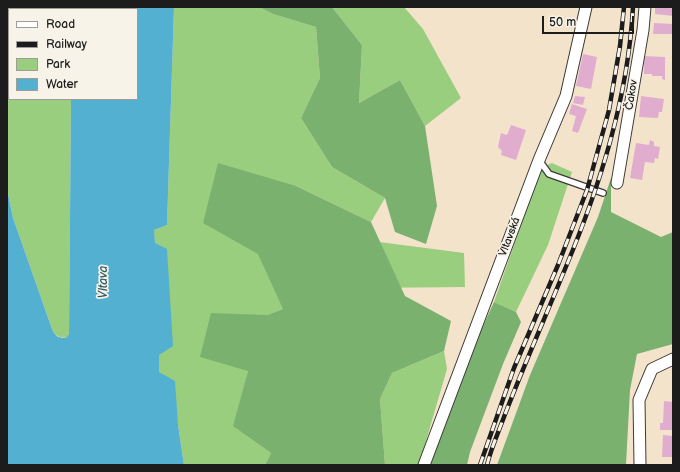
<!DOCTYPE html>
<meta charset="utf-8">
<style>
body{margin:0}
#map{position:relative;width:680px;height:472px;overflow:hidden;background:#f4e3cb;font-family:"Balsamiq Sans",sans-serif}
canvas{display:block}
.frame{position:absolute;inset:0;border:8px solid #1c1c1c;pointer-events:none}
.legend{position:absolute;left:8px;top:8px;width:130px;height:92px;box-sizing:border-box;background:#f7f3e8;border:1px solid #9f9d96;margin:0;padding:5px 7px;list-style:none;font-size:12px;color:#1c1c1c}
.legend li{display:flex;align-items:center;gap:8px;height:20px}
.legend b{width:20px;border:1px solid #9f9d96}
.scale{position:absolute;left:542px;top:16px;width:92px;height:18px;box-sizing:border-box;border:2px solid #1c1c1c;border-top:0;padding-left:5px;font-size:12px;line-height:14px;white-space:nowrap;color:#1c1c1c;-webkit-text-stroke:3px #f7f3e8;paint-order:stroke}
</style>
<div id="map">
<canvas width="680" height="472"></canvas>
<div class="frame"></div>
<ul class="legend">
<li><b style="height:5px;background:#fff"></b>Road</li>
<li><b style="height:5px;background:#1c1c1c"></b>Railway</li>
<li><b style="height:11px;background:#99ce7f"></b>Park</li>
<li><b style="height:11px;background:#53b0d1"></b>Water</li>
</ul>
<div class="scale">50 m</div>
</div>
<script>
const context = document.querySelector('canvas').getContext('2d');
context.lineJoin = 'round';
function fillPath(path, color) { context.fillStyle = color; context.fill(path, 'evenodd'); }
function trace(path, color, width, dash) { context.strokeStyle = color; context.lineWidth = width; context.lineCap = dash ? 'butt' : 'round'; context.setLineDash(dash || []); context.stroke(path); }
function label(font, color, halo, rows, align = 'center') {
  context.font = font + ' "Balsamiq Sans",sans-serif'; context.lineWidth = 3.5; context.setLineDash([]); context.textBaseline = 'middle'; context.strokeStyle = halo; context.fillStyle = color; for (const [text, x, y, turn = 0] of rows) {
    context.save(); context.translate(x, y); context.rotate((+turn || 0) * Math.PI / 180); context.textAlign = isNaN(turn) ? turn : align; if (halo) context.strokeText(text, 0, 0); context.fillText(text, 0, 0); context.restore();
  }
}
const green = new Path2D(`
 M7 7H72V9H9V99H71L69 334 66 338C58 337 55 336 52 329L13 218 7 189Z
 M174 7H259L273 14 316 27 320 78 301 118 332 167 385 198 371 222 296 186 264 227 464 253 465 287 368 288 283 309 267 315H254L248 371 234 426 271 453 265 465H184L178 425 159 372 154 230 167 225Z
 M332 7H404L423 29 461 98 425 126 400 80 359 103 362 45Z
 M552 163 572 172 548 245 516 312 494 302 541 168Z
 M444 351 447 369 419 465H385L380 399 392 373Z`);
const forest = new Path2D(`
 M259 7H332L362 45 359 103 400 80 425 126 437 206 426 244 395 232 385 198 332 167 301 118 320 78 316 27 273 14Z
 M218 163 296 186 371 222 405 296 451 321 444 351 392 373 380 399 385 465H265L271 453 233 426 248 371 200 357 211 313 267 315 283 309 258 254 203 223Z
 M611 178V212L661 237 673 232V344L637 354 630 390 626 465H497L530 375 598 217Z
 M494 302 516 312 521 322 503 364 470 452 467 465H428L457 383Z`);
const water = new Path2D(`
 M72 7H174L167 225 154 230 155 243 167 249 173 346 159 355V372L175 381 178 425 184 465H7V189L13 218 52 329C55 336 58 338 66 338L69 334 71 99H137V9H72Z`);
const building = new Path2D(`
 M655 7H673V16L655 14Z
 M654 23 673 24V34H653Z
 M583 54 597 57 591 89 576 86Z
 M644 56 665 57V80L662 79V76H652V74H644Z
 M575 96 585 97 583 105 573 103Z
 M641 96 664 99 662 112H659L658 118 639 117Z
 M572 104 587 109 578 133 572 131 576 116 569 114Z
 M511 125 526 130 516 160 501 155 502 151 498 147 501 133 507 135Z
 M650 140 654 142V146L660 147 658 159 655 158 654 163 645 162 642 180 630 178 636 143 649 145Z
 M664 401 673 402V429L672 430H660V423H663Z
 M663 435 673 436 672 457H662Z`);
const lane = new Path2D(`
 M539 160 549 174 603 193`);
const street = new Path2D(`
 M617 183 643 30 645 7
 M424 465 539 160 566 96 586 7
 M640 465 639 400 652 369 673 359`);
const rail = new Path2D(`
 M480 465 514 368 558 265 587 190 609 110 620 46 624 7
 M487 465C491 449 498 433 504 417 523 367 545 318 565 269 600 186 628 98 633 7`);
const streetNames = [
 ["Čakov",632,95,-81],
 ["Vltavská",510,237,-69]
];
const waterNames = [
 ["Vltava",104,282,-90]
];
fillPath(green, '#99ce7f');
fillPath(forest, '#7ab16e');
fillPath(water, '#53b0d1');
fillPath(building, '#e1adcf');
trace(lane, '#3c3a36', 8);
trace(street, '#3c3a36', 13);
trace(lane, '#fff', 5.5);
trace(street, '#fff', 11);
trace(rail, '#1c1c1c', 4.5);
trace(rail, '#f7f3e8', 3, [9]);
label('11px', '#1c1c1c', '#f7f3e8', streetNames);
label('italic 12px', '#325764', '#f7f3e8', waterNames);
</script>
